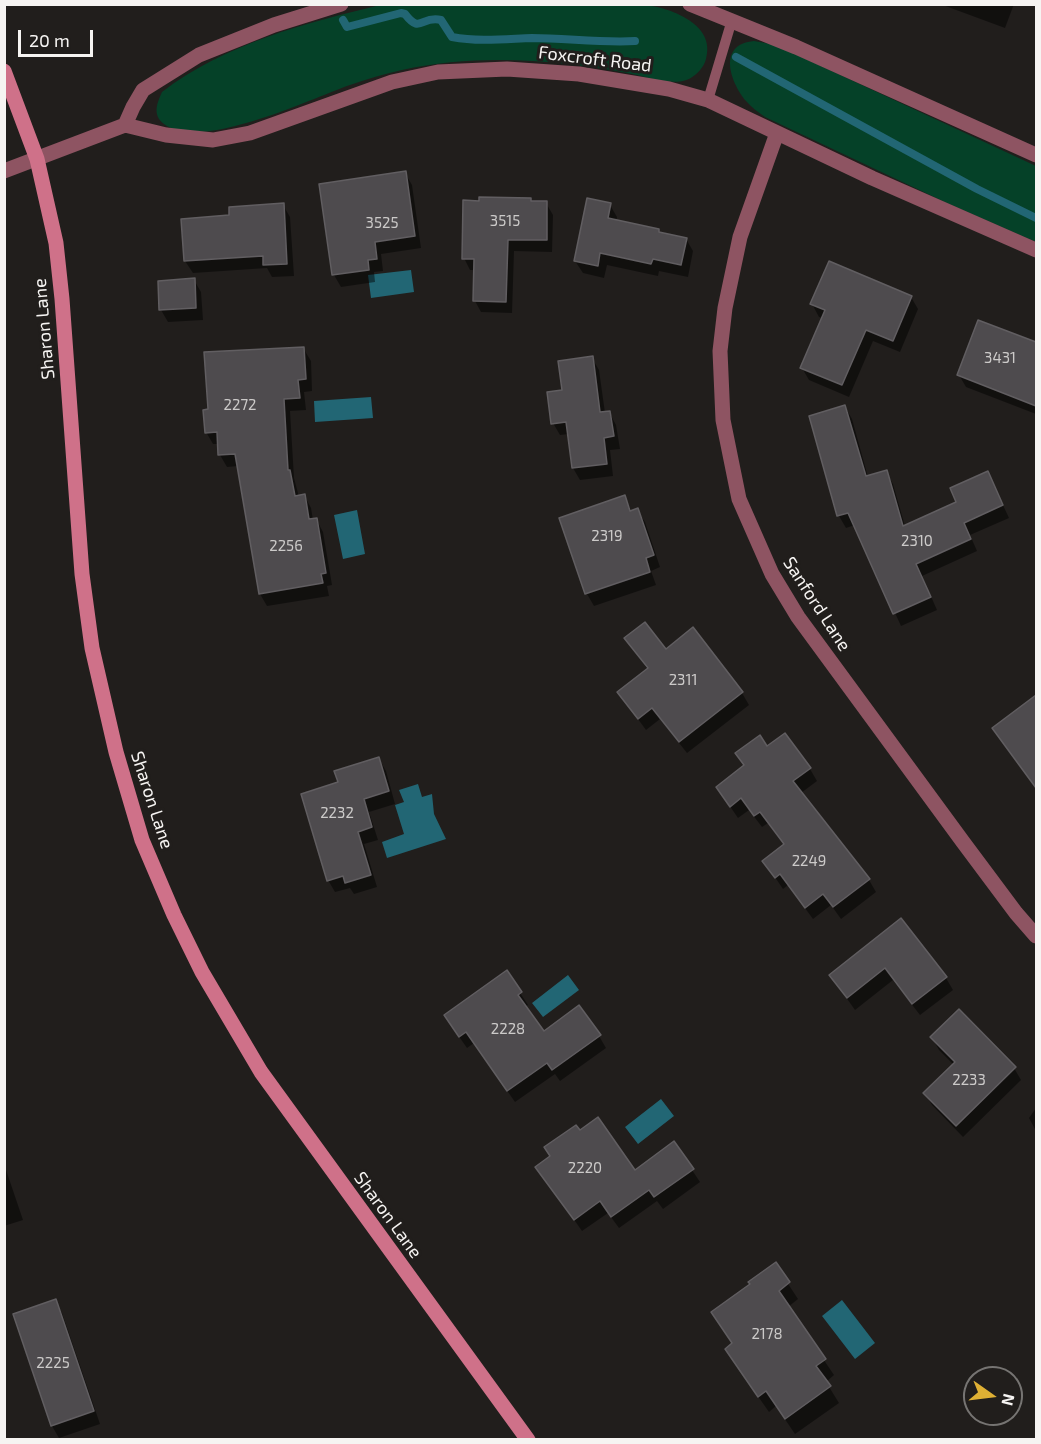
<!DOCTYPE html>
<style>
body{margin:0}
#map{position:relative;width:1041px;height:1444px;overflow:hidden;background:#211e1c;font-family:"Exo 2",sans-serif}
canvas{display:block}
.frame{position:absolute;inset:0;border:6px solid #f6f4f2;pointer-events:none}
.north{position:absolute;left:963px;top:1366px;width:60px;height:60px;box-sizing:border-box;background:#211e1c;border:2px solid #767472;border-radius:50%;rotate:104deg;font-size:16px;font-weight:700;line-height:24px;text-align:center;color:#f6f4f2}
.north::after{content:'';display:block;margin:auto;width:21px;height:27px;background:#dfb034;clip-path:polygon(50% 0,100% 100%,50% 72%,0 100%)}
.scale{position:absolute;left:18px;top:30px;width:75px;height:27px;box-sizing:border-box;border:3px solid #f6f4f2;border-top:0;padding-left:8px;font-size:18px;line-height:21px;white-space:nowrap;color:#f6f4f2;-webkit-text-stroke:4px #211e1c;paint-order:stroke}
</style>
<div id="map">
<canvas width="1041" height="1444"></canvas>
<div class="frame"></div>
<div class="north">N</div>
<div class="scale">20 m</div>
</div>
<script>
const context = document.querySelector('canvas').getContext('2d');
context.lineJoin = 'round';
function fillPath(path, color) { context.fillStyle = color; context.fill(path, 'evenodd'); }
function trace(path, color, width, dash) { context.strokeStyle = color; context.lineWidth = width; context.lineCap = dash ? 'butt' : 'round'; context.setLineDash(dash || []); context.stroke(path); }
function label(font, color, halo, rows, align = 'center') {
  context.font = font + ' "Exo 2",sans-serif'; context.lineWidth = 6; context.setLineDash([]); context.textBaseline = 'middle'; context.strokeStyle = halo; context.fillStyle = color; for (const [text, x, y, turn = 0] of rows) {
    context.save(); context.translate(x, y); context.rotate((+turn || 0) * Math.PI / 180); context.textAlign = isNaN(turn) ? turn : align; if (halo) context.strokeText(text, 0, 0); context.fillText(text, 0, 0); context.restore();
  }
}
const green = new Path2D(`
 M380 5H647C673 9 716 25 706 59 704 67 697 75 689 79 672 87 645 76 627 73 554 59 475 54 402 70 384 74 367 79 350 85 310 99 201 152 164 124 152 115 157 103 162 92 224 44 306 23 380 5Z
 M754 41 776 45 1036 166V242L949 204 765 117C758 112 751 107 746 101 730 82 717 44 754 41Z`);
const water = new Path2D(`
 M411 270 414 292 371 298 368 275Z
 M371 397 373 418 315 422 314 401Z
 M357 510 365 554 343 559 334 515Z
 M418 784 422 797 432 794 434 814 446 839 387 858 382 842 404 834 395 805 404 802 399 790Z
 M568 975 579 990 543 1017 532 1003Z
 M661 1099 674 1116 638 1144 625 1127Z
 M842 1300 875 1343 855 1359 822 1316Z`);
const shadow = new Path2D(`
 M940 4H1014L1005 28Z
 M405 173 412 185 421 248 381 254 383 271 374 272 375 282 341 287 334 275 321 185Z
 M531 199 533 203H546L553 215 552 252 514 251 512 313 481 312 475 301V270H470L464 258Z
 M283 205 290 217 294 276 272 277 267 268 193 273 185 261 231 217Z
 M610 205 617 217 616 221 658 230 660 234 686 239 693 251 688 277 659 271 658 276 607 265 604 278 583 273 575 261Z
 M194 280 201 292 203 320 168 322 161 310Z
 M911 297 918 309 900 352 873 341 849 397 809 380 802 368 823 318 819 317 812 304Z
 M979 321 1036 344V414L966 387 959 375Z
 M303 348 311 361 312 391 304 392 306 410 290 411 294 478 299 497 304 495 311 508 313 520 316 519 323 532 332 585 327 586 329 596 267 606 260 594 238 466 227 467 220 455 219 444H213L206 432 210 411Z
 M592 358 599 370 605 413 609 412 616 425 620 449 610 450 613 476 580 480 573 468 569 434 560 435 553 423 563 391Z
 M845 407 852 419 868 477 886 472 893 484 905 526 958 502 988 473 1009 518 970 535 977 551 922 576 937 610 901 626 855 525 846 528 839 516 810 417Z
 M624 497 630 508H627L633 518 630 508 632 512 637 510 645 522 660 567 651 571 656 585 594 606 587 594 561 519Z
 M626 639 742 693 749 705 687 753 660 719 646 730 619 693 648 670Z
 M1031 701 1036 708V789L994 729Z
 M767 748 810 769 817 781 801 793 869 880 876 892 841 919 831 905 813 919 788 885 783 889 764 861 785 846 768 823 762 827 749 810 738 818 725 799Z
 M379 759 386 771 395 804 369 812 378 840 364 844 377 887 354 894 350 888 335 892 328 880Z
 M900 920 946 978 953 990 920 1015 893 980 855 1010 831 976Z
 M507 973 528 1005 525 1007 543 1033 599 1036 606 1048 560 1081 555 1074 515 1102 474 1043 467 1048 453 1028Z
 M932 1037 1014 1068 1021 1080 963 1137 932 1105 925 1093 954 1065 939 1050Z
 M1036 1108V1131L1029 1118Z
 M579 1132 635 1172 674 1143 700 1182 663 1209 657 1201 619 1228 608 1213 582 1231 537 1167Z
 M4 1164 23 1220 4 1226Z
 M775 1264 798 1299 788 1307 834 1375 826 1382 839 1403 795 1434 776 1406 769 1412 736 1365 727 1349 733 1345 713 1313 752 1285Z
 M55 1301 62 1313 100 1424 59 1438 52 1426 14 1315Z`);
const stream = new Path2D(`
 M343 20 347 27 401 13 405 14C421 35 421 15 441 20L452 37C479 42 505 39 532 38 566 38 601 43 635 41
 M736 57 977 189 1036 218`);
const building = new Path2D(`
 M406 171 415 236 375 242 377 259 368 260 369 270 332 275 319 184Z
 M479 197 531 198V201H547V240H508L506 302 473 301 474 259H462L463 200 479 201Z
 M587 198 611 203 608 218 659 229V232L687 238 681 265 653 259 651 264 600 253 598 266 574 261Z
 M284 203 287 264 263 265V256L184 261 181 219 229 215V207Z
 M829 261 912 296 893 341 866 330 842 385 800 368 825 310 810 304Z
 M195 278 196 308 159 310 158 281Z
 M978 320 1036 342V406L957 375Z
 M304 347 306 379 298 380 300 398 284 399 288 470H290L295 496 305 494 309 519 317 518 326 573 321 574 323 583 259 594 235 454 218 455 217 432 205 433 203 410 208 409 204 352Z
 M593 356 600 412 610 411 614 436 604 438 607 464 572 468 566 422 551 424 547 392 562 390 558 361Z
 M845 405 866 476 887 470 903 526 956 502 950 488 988 471 1003 505 964 523 971 539 916 564 931 597 893 614 848 513 837 516 809 416Z
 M625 495 630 511 638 508 654 555 646 558 650 572 585 594 559 518Z
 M645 622 666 649 693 627 743 692 679 742 652 708 638 719 617 692 648 668 624 638Z
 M1036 695V788L992 728Z
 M785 733 811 768 793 781 870 879 833 907 823 894 805 908 780 874 775 878 762 861 784 844 760 812 754 816 741 798 730 807 716 787 744 765 735 753 760 735 767 746Z
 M379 757 389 791 364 799 372 827 358 832 371 875 345 883 343 876 327 881 301 794 338 782 334 771Z
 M901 918 947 977 912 1004 885 968 847 998 829 975Z
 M507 970 522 992 518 995 544 1031 579 1005 601 1035 552 1070 547 1063 507 1091 466 1032 459 1037 444 1015Z
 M959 1009 1016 1067 956 1126 923 1093 955 1062 930 1037Z
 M598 1117 635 1170 674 1141 694 1169 654 1197 649 1190 611 1217 600 1201 574 1220 535 1167 550 1156 544 1147 576 1125 580 1130Z
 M776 1262 790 1282 779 1291 826 1359 816 1366 831 1386 785 1419 766 1391 758 1397 725 1349 732 1343 711 1312 750 1284 748 1282Z
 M56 1299 94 1411 51 1426 13 1314Z`);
const service = new Path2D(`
 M708 100 732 20`);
const minor = new Path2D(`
 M690 4 796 47 1036 155
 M125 125 133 107 143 90 199 55 274 25 341 4
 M777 133 740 237 725 308 720 351 723 420 739 499 772 574 798 617 963 842 1016 913 1036 936
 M4 171 125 125 166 135 213 140 250 133 392 82 438 72 507 69 579 74 669 89 708 100 872 178 1036 250`);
const secondary = new Path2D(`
 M4 71 37 159 56 243 62 299 82 574 92 648 116 752 142 840 174 915 202 972 261 1072 528 1440`);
const numberNames = [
 ["3515",505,221],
 ["3525",382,223],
 ["3431",1000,358],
 ["2272",240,405],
 ["2319",607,536],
 ["2310",917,541],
 ["2256",286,546],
 ["2311",683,680],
 ["2232",337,813],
 ["2249",809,861],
 ["2228",508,1029],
 ["2233",969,1080],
 ["2220",585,1168],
 ["2178",767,1334],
 ["2225",53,1363]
];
const streetNames = [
 ["Foxcroft Road",595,59,7],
 ["Sharon Lane",44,329,-95],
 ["Sanford Lane",817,604,57],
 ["Sharon Lane",152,800,72],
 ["Sharon Lane",388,1215,54]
];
fillPath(green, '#054128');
fillPath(water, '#226674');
fillPath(shadow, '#0007');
trace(stream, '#226674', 8);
fillPath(building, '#4e4b4e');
trace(building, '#615e61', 1.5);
trace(service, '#8e5462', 10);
trace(minor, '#8e5462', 15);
trace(secondary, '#cf7189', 15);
label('15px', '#cccac9', null, numberNames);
label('18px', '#f6f4f2', '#211e1c', streetNames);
</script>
